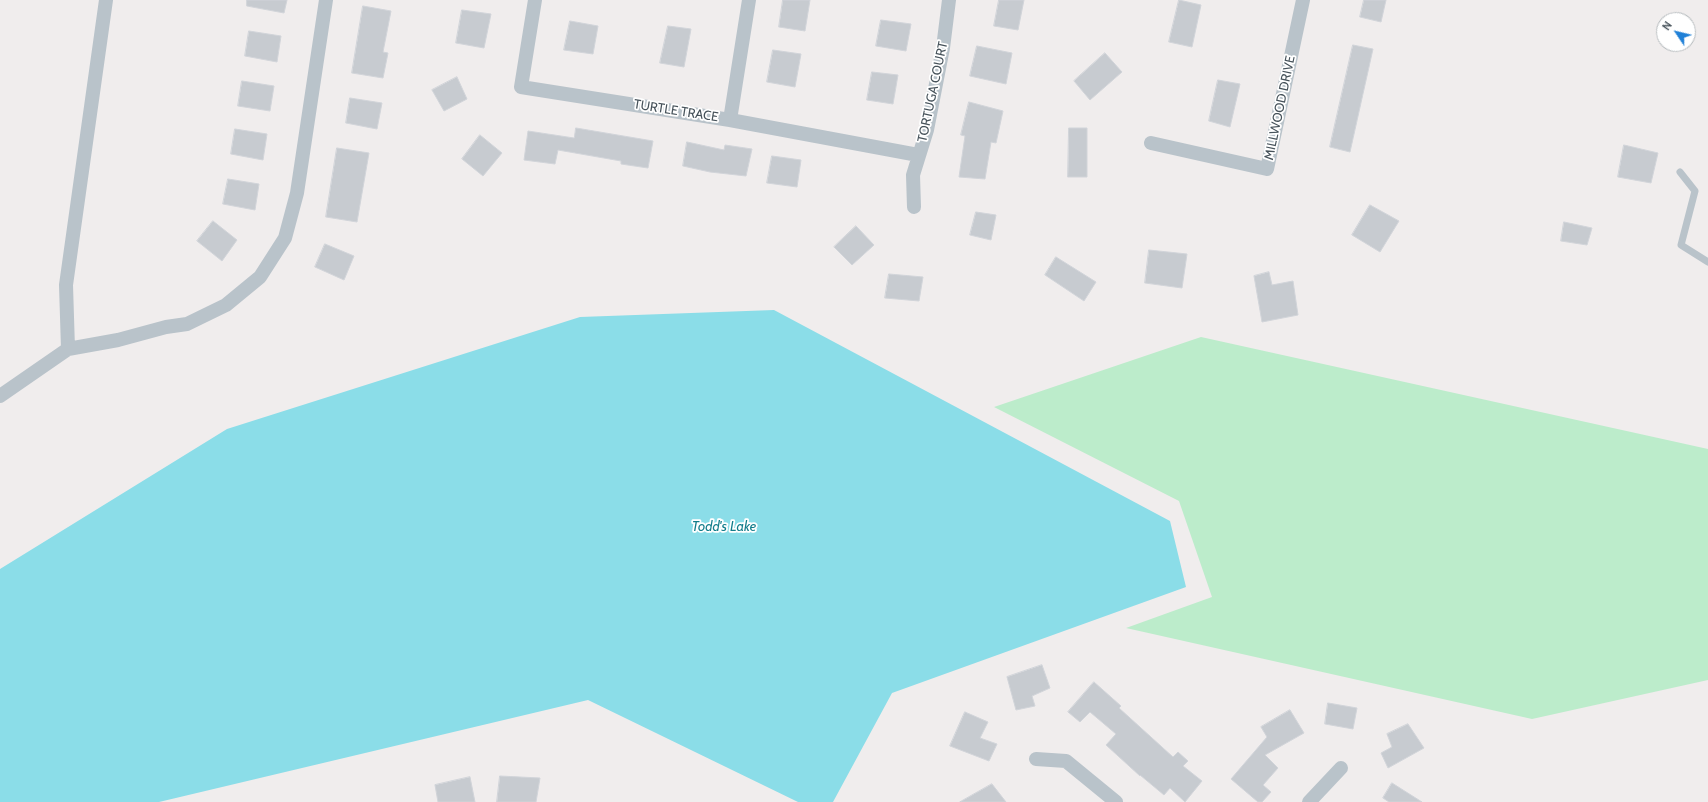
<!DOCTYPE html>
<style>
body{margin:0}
#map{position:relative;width:1708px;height:802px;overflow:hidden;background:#f0eded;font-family:Cabin,sans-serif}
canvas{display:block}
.north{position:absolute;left:1656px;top:12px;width:40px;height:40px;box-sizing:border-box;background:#fff;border:1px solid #b5babd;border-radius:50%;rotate:305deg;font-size:11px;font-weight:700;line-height:16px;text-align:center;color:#46525a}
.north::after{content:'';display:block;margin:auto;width:14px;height:18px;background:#2080d7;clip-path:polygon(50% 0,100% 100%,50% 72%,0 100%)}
</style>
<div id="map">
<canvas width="1708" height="802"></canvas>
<div class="north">N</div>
</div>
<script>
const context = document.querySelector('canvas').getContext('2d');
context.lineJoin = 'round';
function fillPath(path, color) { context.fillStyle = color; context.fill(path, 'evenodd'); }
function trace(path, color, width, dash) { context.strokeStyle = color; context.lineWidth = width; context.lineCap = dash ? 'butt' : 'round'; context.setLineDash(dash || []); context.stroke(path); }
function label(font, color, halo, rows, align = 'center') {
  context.font = font + ' Cabin,sans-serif'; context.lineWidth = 3.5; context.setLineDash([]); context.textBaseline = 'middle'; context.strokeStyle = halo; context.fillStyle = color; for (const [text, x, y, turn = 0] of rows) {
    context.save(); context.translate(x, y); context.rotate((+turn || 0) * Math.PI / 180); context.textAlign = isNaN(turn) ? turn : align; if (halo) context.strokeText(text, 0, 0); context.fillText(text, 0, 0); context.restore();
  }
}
const green = new Path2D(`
 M1201 337 1708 449V680L1532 719 1126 628 1212 597 1179 501 994 407Z`);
const water = new Path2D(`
 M774 310 1170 521 1186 587 892 693 833 802H798L588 700 159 802H0V569L227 429 580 317Z`);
const building = new Path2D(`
 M247 0H287L284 13 247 6Z
 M783 0H810L805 31 779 27Z
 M999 0H1024L1018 30 994 26Z
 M1179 0 1201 5 1192 47 1169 42Z
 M1364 0H1386L1381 22 1360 17Z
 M363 6 391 11 383 52 388 53 383 78 352 73Z
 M462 10 491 14 484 48 456 43Z
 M881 20 911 24 906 51 876 46Z
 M570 21 598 26 593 54 564 50Z
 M668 26 691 29 684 67 660 63Z
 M249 31 281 36 277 62 245 56Z
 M1353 45 1373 49 1350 152 1330 147Z
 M977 46 1012 53 1006 84 970 76Z
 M773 50 801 54 795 87 767 82Z
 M1105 53 1122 72 1090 100 1074 81Z
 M872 72 898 75 893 104 867 100Z
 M457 77 467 99 444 111 432 90Z
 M1218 80 1240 84 1230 127 1209 121Z
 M242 81 274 86 270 111 238 106Z
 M350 98 382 103 377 129 346 123Z
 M969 102 1003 111 996 143 991 142 985 179 959 177 965 136 961 135Z
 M576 128 653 141 648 168 621 164V161L558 150 555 164 524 160 528 131 574 138Z
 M1069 128H1087V177H1068Z
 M235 129 267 134 263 160 231 154Z
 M480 135 502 153 483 176 462 159Z
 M687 142 724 150 725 145 752 149 746 176 710 172 683 166Z
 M1624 145 1658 153 1651 183 1618 177Z
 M337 148 369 153 357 222 326 217Z
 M772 156 801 160 797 187 767 183Z
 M228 179 259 184 255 210 223 204Z
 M1370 205 1399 221 1380 252 1352 235Z
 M976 212 996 215 991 240 970 235Z
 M213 221 237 240 222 261 197 241Z
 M1564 222 1592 228 1587 245 1561 241Z
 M856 226 874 245 852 265 834 247Z
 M325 244 354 256 344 280 315 267Z
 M1149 250 1187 254 1182 288 1145 283Z
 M1056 257 1096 282 1084 301 1045 275Z
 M1269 272 1272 285 1293 281 1298 315 1262 322 1254 276Z
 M889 274 923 277 919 301 885 298Z
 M1042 665 1050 688 1032 696 1035 706 1016 710 1007 677Z
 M1094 682 1121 706 1119 708 1173 757 1178 752 1188 761 1183 766 1202 781 1185 802 1170 788 1164 795 1140 775V776L1106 745 1116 734 1090 712 1080 722 1068 712Z
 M1328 703 1357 708 1353 729 1325 724Z
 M1290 710 1304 733 1265 755 1278 768 1263 785 1271 792 1262 802H1258L1231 779 1267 737 1261 727Z
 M965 712 988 722 980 738 997 744 989 761 950 746Z
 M1408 724 1424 748 1388 768 1381 753 1392 747 1387 734Z
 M500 776 540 778 536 802H497Z
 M470 777 475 802H438L435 785Z
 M1392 783 1422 802H1389L1383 798Z
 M992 784 1006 802H960Z`);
const service = new Path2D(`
 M1680 172 1695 191 1681 245 1708 262`);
const minor = new Path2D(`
 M106 0 66 285 68 349 118 340 166 327 187 324 226 305 260 277 285 238 297 193 326 0
 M535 0 521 87 730 120 918 155
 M730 120 749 0
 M1151 143 1267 169 1303 0
 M914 207 913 175 927 130 943 48 949 0
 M0 396 68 349
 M1036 759 1066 761 1116 802
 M1309 802 1341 768`);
const streetNames = [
 ["TORTUGA COURT",933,92,-78],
 ["MILLWOOD DRIVE",1280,108,-78],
 ["TURTLE TRACE",676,111,9]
];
const waterNames = [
 ["Todd's Lake",724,527]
];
fillPath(green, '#bceccb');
fillPath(water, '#8bdde8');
fillPath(building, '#c7cbd0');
trace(building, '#d1d4d9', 1);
trace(service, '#b9c3ca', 7);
trace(minor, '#b9c3ca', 14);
label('13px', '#46525a', '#fff', streetNames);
label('italic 14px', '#127d8b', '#fff', waterNames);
</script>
